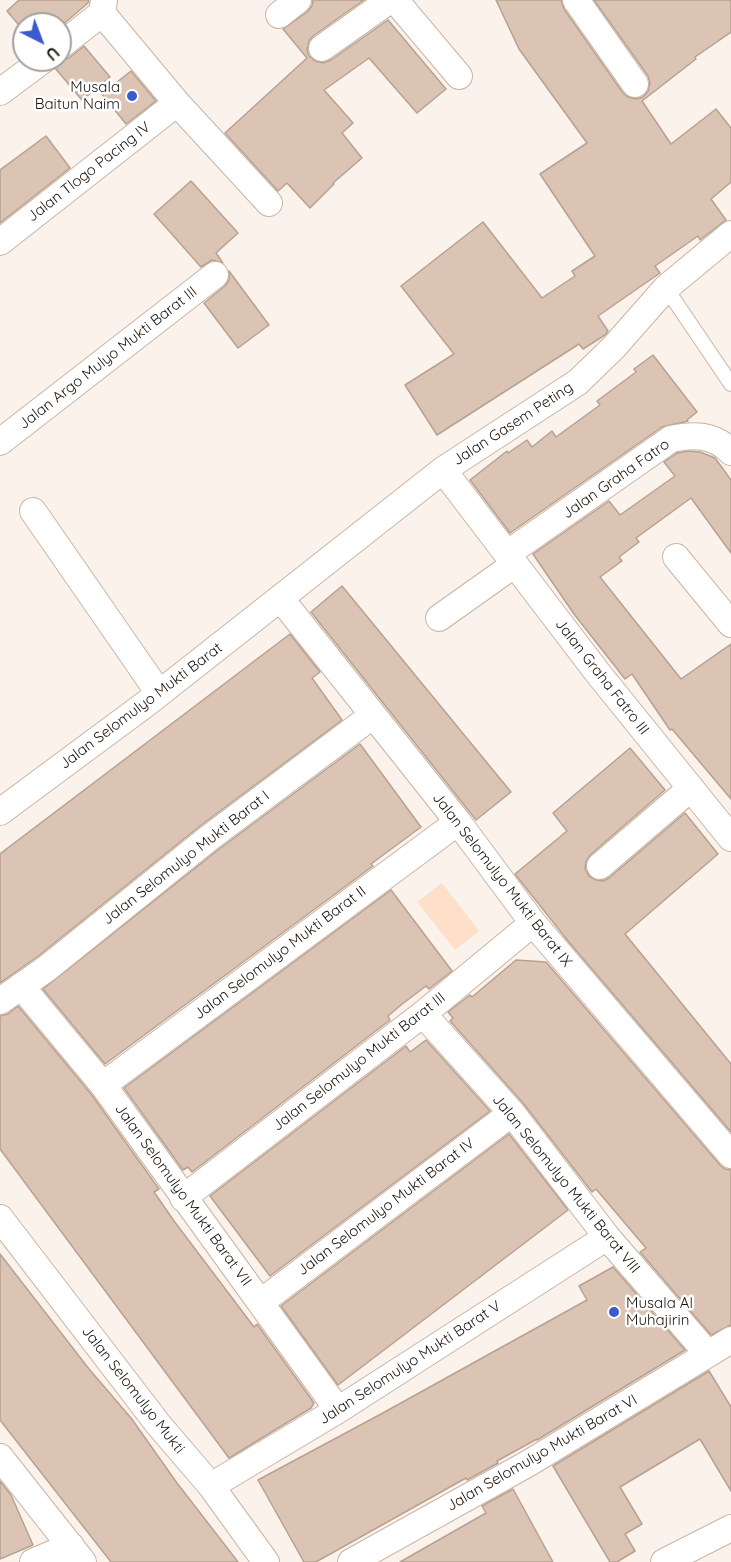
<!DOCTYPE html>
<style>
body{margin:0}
#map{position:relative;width:731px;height:1562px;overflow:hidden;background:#fbf2eb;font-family:Quicksand,sans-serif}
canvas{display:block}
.north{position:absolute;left:12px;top:12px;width:60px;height:60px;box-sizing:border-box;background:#fff;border:2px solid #a4a19f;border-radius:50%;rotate:138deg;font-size:16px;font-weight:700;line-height:24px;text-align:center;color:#1c140e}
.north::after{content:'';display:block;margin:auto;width:21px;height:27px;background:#3b5bcd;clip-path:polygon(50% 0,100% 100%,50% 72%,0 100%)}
</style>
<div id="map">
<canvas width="731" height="1562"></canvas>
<div class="north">U</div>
</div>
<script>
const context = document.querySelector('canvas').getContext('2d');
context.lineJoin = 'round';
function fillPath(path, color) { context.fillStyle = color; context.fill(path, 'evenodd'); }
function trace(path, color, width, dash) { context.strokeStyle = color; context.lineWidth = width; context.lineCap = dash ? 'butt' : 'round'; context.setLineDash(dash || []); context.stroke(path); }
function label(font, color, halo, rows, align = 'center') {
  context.font = font + ' Quicksand,sans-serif'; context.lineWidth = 5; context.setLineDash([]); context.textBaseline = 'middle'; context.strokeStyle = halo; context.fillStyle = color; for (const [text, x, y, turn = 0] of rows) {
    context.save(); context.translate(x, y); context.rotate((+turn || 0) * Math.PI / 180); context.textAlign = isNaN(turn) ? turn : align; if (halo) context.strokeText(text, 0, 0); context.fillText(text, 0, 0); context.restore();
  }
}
const green = new Path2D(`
 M442 883 479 931 455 950 417 902Z`);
const building = new Path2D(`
 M19 0H89L88 3 60 27V24H24V31L7 11Z
 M313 0H364L313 36 309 41 307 50 309 56 315 61 323 63 331 60 388 20 446 89 417 113 369 58 324 90 353 123 342 133 362 158 333 183 334 184 310 208 287 183 278 191 225 133 307 58 283 29 307 12 312 6Z
 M496 0H561L564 9 623 93 628 97 636 99 643 97 648 91 650 83 648 76 594 0H731V32L695 57 696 59 642 101 671 144 716 109 731 128V182L711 199 726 220 700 240 698 236 655 266 660 273 598 316 608 331 605 335 583 349 579 344 437 435 405 385 454 354 401 286 483 222 542 298 575 276 572 271 595 256 540 174 587 143 519 49Z
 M84 46 110 77 82 100 55 68 58 60 69 58Z
 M131 71 156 101 126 124 102 94Z
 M46 136 70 168 0 223V170Z
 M191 181 238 233 216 253 223 263 212 260 201 267 154 214Z
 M229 271 269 325 238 348 204 303 225 286 229 280Z
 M653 355 697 412 687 420 688 421 662 427 510 533 470 480 507 451 508 453 527 440 532 447 552 431 556 437 600 405 597 401 636 372 634 369Z
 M688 451 700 452 715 458 731 480V553L691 498 636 538 639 542 619 557 622 561 600 577 681 679 731 644V799L672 729 670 730 632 674 625 679 574 614 533 554 609 501 620 515 675 476 664 462 677 453Z
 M342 586 511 792 476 820 311 612Z
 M290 634 320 672 312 678 342 720 200 826 37 957 0 983V854Z
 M360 744 421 827 371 864 373 866 105 1064 43 989 218 850Z
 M630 748 665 790 590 855 586 862 585 869 589 876 596 880 603 881 609 878 685 813 718 854 625 934 731 1064V1132L568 941 515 874 567 831 553 813Z
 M391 890 452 971 429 989 426 986 401 1005 388 1016 390 1020 192 1172 188 1167 183 1170 124 1088Z
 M516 960 546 962 720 1165 725 1169 731 1170V1325L711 1335 640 1252 646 1248 596 1189 592 1192 523 1103 450 1021 453 1018 448 1012 470 995 472 997Z
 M18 1006 91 1094 159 1189 154 1192 174 1221 254 1327 257 1324 314 1403 311 1408 229 1458 0 1149V1016L8 1014Z
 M426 1040 490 1111 270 1276 210 1196 406 1046 410 1052Z
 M509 1134 568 1210 338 1385 281 1306Z
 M0 1254 89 1369 131 1418 177 1483 238 1562H111L0 1420Z
 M613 1267 685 1350 537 1440V1439L497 1461 498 1463 467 1480 466 1478 316 1562H304L258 1480 381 1414 587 1300 579 1286Z
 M709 1371 731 1407V1491L700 1439 620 1487 642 1524 625 1534 635 1551 617 1562H610L553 1466Z
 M0 1481 11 1495 33 1545 0 1559Z
 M513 1489 553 1562H400L486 1513 482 1506Z`);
const lane = new Path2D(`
 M666 288 731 384`);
const street = new Path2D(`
 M104 0 102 13 177 103 269 203
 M395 0 459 76
 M576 0 635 84
 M279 15 298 0
 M60 46 102 13
 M322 48 390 0
 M0 92 43 60
 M0 242 177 103
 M0 442 215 275
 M443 470 597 672 731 838
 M33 511 159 693
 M507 554 671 439C693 434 714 434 731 452
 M676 557 731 624
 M281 599 458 822 533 923 731 1155
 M439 618 515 564
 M0 812 147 703 443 470 578 382 614 347 666 288 731 234
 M600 866 691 788
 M21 986 103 1085 338 1410
 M0 1001 46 969 209 838 372 716
 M423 1014 512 1113 607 1237 708 1354
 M103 1085 458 822
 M183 1198 423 1014 533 923
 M0 1218 158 1424 211 1486 266 1562
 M261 1302 512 1113
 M0 1457 83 1562
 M211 1486 338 1410 607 1237
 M33 1562 71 1546
 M351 1562 529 1463 731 1340
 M664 1562 731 1528`);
const markers = [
 [132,96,6,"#3b5bcd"],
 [614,1312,6,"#3b5bcd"]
];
const poiNames = [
 ["Musala",120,87],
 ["Baitun Naim",120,104],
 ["Musala Al",626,1303,"left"],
 ["Muhajirin",626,1320,"left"]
];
const streetNames = [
 ["Jalan Tlogo Pacing IV",89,172,-38],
 ["Jalan Argo Mulyo Mukti Barat III",108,358,-38],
 ["Jalan Gasem Peting",513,424,-33],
 ["Jalan Graha Fatro",616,479,-35],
 ["Jalan Graha Fatro III",602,677,52],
 ["Jalan Selomulyo Mukti Barat",141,706,-37],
 ["Jalan Selomulyo Mukti Barat I",186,858,-38],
 ["Jalan Selomulyo Mukti Barat IX",502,880,52],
 ["Jalan Selomulyo Mukti Barat II",280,953,-37],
 ["Jalan Selomulyo Mukti Barat III",359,1062,-38],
 ["Jalan Selomulyo Mukti Barat VIII",566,1184,51],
 ["Jalan Selomulyo Mukti Barat VII",183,1195,54],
 ["Jalan Selomulyo Mukti Barat IV",386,1207,-37],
 ["Jalan Selomulyo Mukti Barat V",410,1363,-33],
 ["Jalan Selomulyo Mukti",133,1390,52],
 ["Jalan Selomulyo Mukti Barat VI",542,1453,-30]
];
fillPath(green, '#fddfca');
fillPath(building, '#dbc4b3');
trace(building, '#b7a191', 1.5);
trace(lane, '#cab4a3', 16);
trace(street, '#cab4a3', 28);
trace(lane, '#fff', 14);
trace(street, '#fff', 26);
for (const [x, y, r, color] of markers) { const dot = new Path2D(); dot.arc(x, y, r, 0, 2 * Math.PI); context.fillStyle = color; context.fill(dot); trace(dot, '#fff', 2); }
label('15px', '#1c140e', '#fff', poiNames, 'right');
label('15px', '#1c140e', '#fff', streetNames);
</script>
